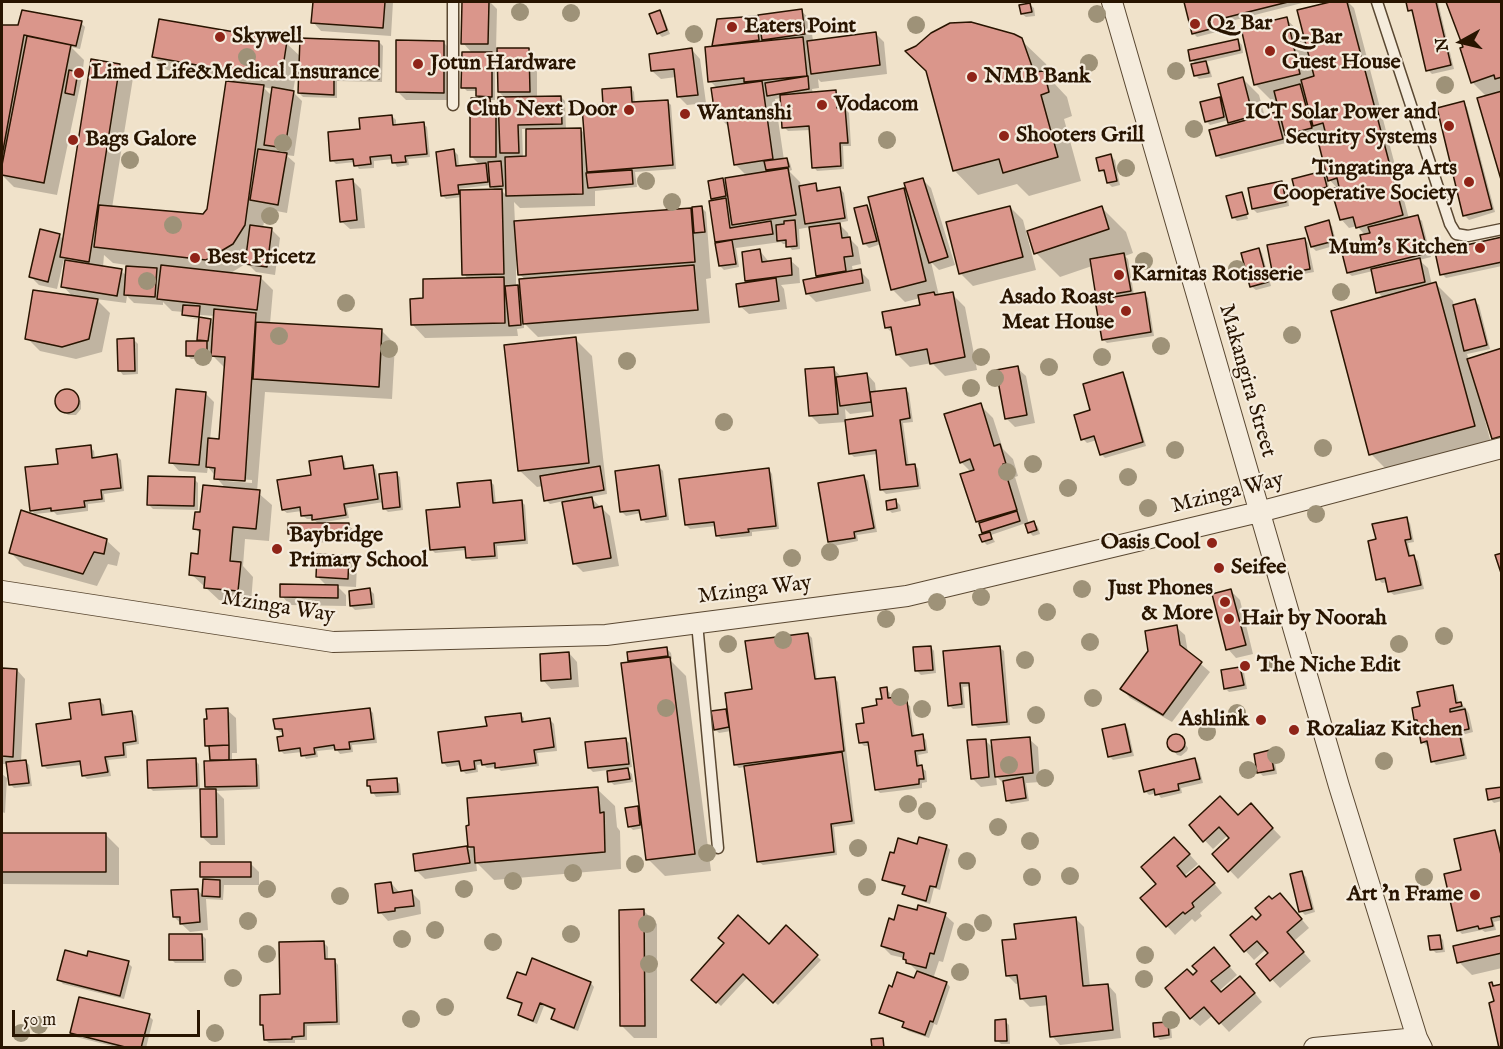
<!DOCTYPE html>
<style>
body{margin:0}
#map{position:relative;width:1503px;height:1049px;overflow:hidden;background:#f0e2ca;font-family:"IM FELL English",serif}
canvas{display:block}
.frame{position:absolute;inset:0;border:3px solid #281400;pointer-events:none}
.north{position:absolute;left:1431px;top:12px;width:60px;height:60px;-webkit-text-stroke:4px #f5ecdd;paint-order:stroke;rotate:262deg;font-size:16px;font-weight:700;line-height:24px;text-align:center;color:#281400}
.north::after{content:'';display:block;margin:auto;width:21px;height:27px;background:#281400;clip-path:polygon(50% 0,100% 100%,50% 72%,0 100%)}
.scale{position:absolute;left:12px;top:1010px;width:188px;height:27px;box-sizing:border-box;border:3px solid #281400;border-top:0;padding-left:8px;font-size:18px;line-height:21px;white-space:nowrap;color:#281400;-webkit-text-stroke:4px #f5ecdd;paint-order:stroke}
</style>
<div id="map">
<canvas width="1503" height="1049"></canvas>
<div class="frame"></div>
<div class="north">N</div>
<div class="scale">50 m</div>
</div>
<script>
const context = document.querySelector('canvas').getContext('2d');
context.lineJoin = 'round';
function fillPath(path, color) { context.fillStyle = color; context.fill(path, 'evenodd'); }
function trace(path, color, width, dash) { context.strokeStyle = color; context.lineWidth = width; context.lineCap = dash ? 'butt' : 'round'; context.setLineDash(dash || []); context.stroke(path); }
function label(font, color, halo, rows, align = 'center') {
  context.font = font + ' "IM FELL English",serif'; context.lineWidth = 4.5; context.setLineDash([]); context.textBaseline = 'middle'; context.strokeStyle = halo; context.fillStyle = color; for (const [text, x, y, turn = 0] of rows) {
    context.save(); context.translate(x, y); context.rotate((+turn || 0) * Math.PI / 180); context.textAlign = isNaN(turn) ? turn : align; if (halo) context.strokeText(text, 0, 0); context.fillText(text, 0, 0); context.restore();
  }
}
const shadow = new Path2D(`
 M314 2H393L391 36 321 31 313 22Z
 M463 2H490L497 9 496 50 528 49 537 58V98L561 97 565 101 566 130H581L586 135 604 107 631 88 634 92 635 104 667 101 671 105 676 169 635 172 637 187 595 191V206L520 208 514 202 515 223 690 210 694 213 702 208 706 212 711 278 706 279 710 323 538 337 524 323V328L517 329 518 336 425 338 412 324 425 300 469 280 464 274 462 197 446 199 442 195 454 151 458 155 459 167 480 165 471 156 477 115 473 111 481 100 477 96V91H467L463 87 473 54 463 43ZM489 52H499V92L506 99 500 119 494 114V104L490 100H495V58ZM522 129H527L528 158H523ZM491 185 495 190 457 192V189ZM507 189V196L501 190ZM516 260H518L519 274 526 280 522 290 516 286Z
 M1185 2H1306L1227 22 1228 29 1197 37 1193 33Z
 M1336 2H1348L1354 8 1409 219 1418 217 1422 221 1431 257 1419 260 1428 268 1432 285 1436 284 1453 301 1454 306 1475 301 1479 305 1490 349 1467 354 1469 360 1502 349V441L1497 442 1494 438 1488 419 1485 420 1491 443 1388 471 1371 454 1384 298 1377 292 1373 271 1352 276 1348 273 1365 249V235L1357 226 1349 228 1341 219 1338 189 1327 177 1330 191 1301 198 1297 194 1323 172 1329 179 1318 137 1295 143 1283 131 1286 143 1221 159 1217 156 1233 125 1229 120 1210 125 1206 121 1219 99 1225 104 1242 78 1259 95 1265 117 1276 114 1283 121 1278 101 1273 102 1256 85 1242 29 1286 19 1306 38 1298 11Z
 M1408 2H1438L1454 69 1432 74 1428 70 1414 14 1410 10Z
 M1448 2H1502V178L1487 97 1472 82 1465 48Z
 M1030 5 1034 8 1035 16 1026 17 1022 14Z
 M659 11 663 15 670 34 662 37 658 33Z
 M801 11 810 19 813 41 875 33 884 42 887 74 821 82 818 79 819 88 812 89 813 94 835 92 839 96 840 109H845L849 113 851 146H843L844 169 817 171 814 167 811 130 788 131 784 127 781 98 775 99 784 160 786 159 790 163 792 170 789 171 800 182 801 187 816 185 820 192 840 189 844 193 848 221 838 223 848 233 849 238 858 247 861 264 852 266 853 272 860 271 869 280 871 291 816 302 807 293 820 278 817 275 811 227 799 229 800 249 792 250 788 244H783L781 242 736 248 739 267 724 270 720 266 719 244 717 241 716 201 712 198 723 180 727 184 747 176 735 164 730 128 716 114 718 89 710 81 718 21 756 17 761 22Z
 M81 23 85 27 80 49 71 47 84 60 82 77 57 195 14 187 2 175V178V27Z
 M1021 40 1046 64 1052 81 1067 97 1072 116 1064 119 1081 181 1029 196 1017 184 978 195 954 170Z
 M1238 41 1242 45 1243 53 1205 62 1209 66 1212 77 1199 79 1195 75 1196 64 1192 60Z
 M379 42 383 46 382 82 337 81V98L303 97 299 93 300 62H298L293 92 302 101 294 156 286 155 295 163 287 213 266 209 263 228 271 229 280 238 275 275 256 272 247 263 229 274 260 277 273 290 270 324 382 331 395 344 392 399 265 392 257 492 272 505 269 541 245 539 243 566 253 577 251 603 219 600 191 574 199 556 201 535 195 528 202 514 226 489 208 467 207 473 179 471 171 462 205 393 214 402 210 440H220L225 368 211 354 210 359H191L187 355 202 343 198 339 201 320 186 317 210 320 215 325V316L186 314V316L184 312 172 311 163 302V305L134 303 127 296 126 303 96 299 110 313 102 352 76 359 40 351 27 338 73 297 63 286 66 262 64 259 57 289 39 285 30 276 59 235 64 240 120 65 133 78 112 208 203 216 209 210 227 80 167 70 154 57 286 43 301 57ZM263 87 273 89 272 96ZM104 255 113 263 127 265V276L121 271 103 267ZM223 478 252 480V483L226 481Z
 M443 42 452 51 451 100H406L398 92Z
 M692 50 700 59 706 103 687 105 679 97 676 77 661 79 652 71Z
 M1463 103 1467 107 1495 212 1469 220 1465 216 1438 109Z
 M392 116 396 120V126L423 124 427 127 430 157 408 159 409 165 397 167 393 159 374 161V168L359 169 355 162 336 164 332 160 362 131Z
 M1111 156 1115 160 1120 185 1112 187 1108 183 1106 174 1100 170Z
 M922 179 931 188 955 265 939 270 931 262 939 296 952 294 965 307 977 370 945 376 932 363 910 367 897 354 894 335 886 327 921 307 920 298 905 302 892 289 881 244 869 248 865 244 867 206 874 213 903 190 910 197Z
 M353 181 361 189 365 228 350 229 341 221Z
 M1282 183 1286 186 1289 206 1257 213 1253 209Z
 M1242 194 1244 196H1242L1248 219 1237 221 1233 217Z
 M1010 207 1023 220 1036 270 973 286 960 273Z
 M1102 208 1126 232 1133 253 1125 256 1128 259 1134 295 1144 294 1148 298 1154 336 1107 343 1103 339 1102 301 1097 296 1092 266 1060 277 1036 253Z
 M1328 222 1332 226 1337 245 1316 251 1312 247 1307 228Z
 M1304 239 1308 243 1314 272 1278 279 1274 275Z
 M1502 239V266L1446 278 1442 274Z
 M1259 249 1262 253 1271 286 1256 290 1252 287Z
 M760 251 769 262 790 260 799 268 800 283 781 285 784 289 787 309 749 314 740 306 750 283 747 280Z
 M575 339 592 356 607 494 590 497 610 516 619 566 583 572 574 563 564 501 550 504 546 500 543 486 537 487 519 470Z
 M134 340 138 344V374L123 375 120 371Z
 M833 368 842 378 867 374 875 383 876 392 905 389 909 393 913 422 903 423 909 466 915 465 918 469 921 489 886 494 882 490 878 454 854 457 850 453 846 422 819 424 810 415ZM845 409 850 414 874 411 875 418 846 421Z
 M1017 368 1026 376 1035 423 1015 427 1006 418Z
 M1122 374 1126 378 1146 446 1105 458 1101 454 1097 440 1087 443 1083 439 1092 411Z
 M64 391H71L81 401V409L76 415H68L58 405V397Z
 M980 405 993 418 1003 449 1013 459 1018 476 1015 477 1029 524 1034 523 1038 527 1040 534 1033 536 1029 532 1026 523 991 535 995 542 987 545 983 541 986 535 977 521 971 472 961 462Z
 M90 447 94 451 95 459 117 456 121 460 124 491 104 494 105 502 88 504V511L57 515 54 512 35 514 31 510Z
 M341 458 345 462 346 470 372 466 376 470 381 501H384L396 474 400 477 403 510 388 512 384 508V502L347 508 349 518 319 523V524L313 519H307L303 516 302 511 287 513 283 510 313 476Z
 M659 467 663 471 669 520 646 523 642 519 641 513 626 516 622 512Z
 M769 470 772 474 779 529 752 532V536L721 539 717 535 716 526 690 529 686 525Z
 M864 477 868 481 877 532 857 535 858 541 834 546 830 542Z
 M194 479 198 483V510L153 509 149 505Z
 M490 481 494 485 496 504 521 501 525 505 528 544 497 546 498 559 472 561 468 558 467 550 435 553 431 549 461 508Z
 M896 501 900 505 901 511 892 513 888 509Z
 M1406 519 1410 523 1414 542 1408 543 1411 557H1414L1418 561 1424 589 1394 595 1390 592 1388 582 1382 583 1378 579 1377 541Z
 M348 525 357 533V543L298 542 289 533Z
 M106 540 120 553 117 566 108 564 97 586 24 566 11 553Z
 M348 557 357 566 356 587 337 586 346 595V606L290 605 282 596 327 586 318 577Z
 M370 590 374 594 375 608 355 610 351 606Z
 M1231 591 1240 600 1253 654 1236 658 1228 649Z
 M1176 627 1185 635 1188 653 1210 672 1172 722 1130 698 1122 689Z
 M808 634 812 638 817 680 834 678 838 682 855 824 834 827 837 855 763 865 759 862 745 767 739 768 735 764 731 731 719 733 715 729 712 713 729 710 753 691Z
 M931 647 934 651 936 673 921 675 917 671Z
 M1000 648 1004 651 1010 725 978 728 974 724 971 686 963 687 965 708 953 709 949 705 945 653Z
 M667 649 671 653 672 659 670 660 686 676 711 871 665 876 648 859 644 828 633 830 629 826 637 808 642 812 633 664 630 660Z
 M569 653 577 662 579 687 551 689 543 680Z
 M1240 668 1244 672 1247 689 1229 692 1225 688Z
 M2 670H17L25 679 21 762 25 761 29 765 32 786 14 788 10 784 8 764H2Z
 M1452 687 1456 691 1459 704 1465 707 1469 714 1473 732 1462 735 1467 759 1436 765 1433 761 1429 745 1427 746 1423 742 1419 723 1416 719 1421 707Z
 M886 689 890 693 891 699 896 698 910 706 915 737 922 736 926 740 928 753 918 755 920 767 926 771 927 782 922 783V788L880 793 876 789 870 746H864L860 742 866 724 883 700Z
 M100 701 104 705 105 716 132 712 136 716 139 744 126 746 127 758 108 760 111 776 87 779 83 775 82 765 47 769 43 765 73 721Z
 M369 709 373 713 377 743 352 745 353 752 340 754 336 749 317 751 318 757 306 759 302 752 284 754 280 750 285 737 284 732H280L276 729Z
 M227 710 236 718 237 753H232V762L255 761 259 765 260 789 216 791 224 799 225 845H211L202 837 210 791 206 787 211 762V750L206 745 209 721Z
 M520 714 524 718V723L550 720 554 724 557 751 537 753 539 766 501 771 497 767 487 768 483 764 477 765 478 772 466 774 462 770 461 765 447 767 444 763 488 727Z
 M1125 725 1128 729 1134 756 1113 760 1109 756Z
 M1172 737H1180L1188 748 1187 751 1181 756 1177 755 1169 744Z
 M625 739 629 743 632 767 626 768 632 774 633 782 614 785 610 781 608 770 593 772 589 768Z
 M1029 739 1038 747 1040 782 1026 783 1029 801 1011 804 1007 800 1005 785 996 776 997 785 981 787 972 778 985 740 993 748Z
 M1270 752 1274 756 1277 774 1263 776 1259 772Z
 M1194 759 1198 763 1203 783 1181 788 1182 793 1161 798 1157 793 1149 795 1145 791Z
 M195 760 199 764 200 789 153 791 149 787Z
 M2 774 7 778 5 813 2 812Z
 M396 780 400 784 401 795 376 797 368 785Z
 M597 789 615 806 617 827 620 831 621 869 494 880 476 862 477 871 425 879 416 870 467 847 470 850 468 827Z
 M1502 789V801L1494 803 1490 799Z
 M1259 814 1281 837 1238 879 1214 854 1231 838 1228 835 1213 849 1191 826Z
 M1495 832 1498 836 1502 849V920L1494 922 1496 930 1485 932 1482 930 1462 934 1458 930 1462 871Z
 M2 834 106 835 119 848V885L2 884Z
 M918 845 947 846 950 850 940 890 934 888 930 904 908 897 904 894 906 888 888 883 884 879 895 855Z
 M1183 847 1198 864 1184 876 1187 879 1208 876 1222 893 1200 913 1202 916 1195 922 1192 919 1175 935 1167 926 1158 884Z
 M250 863 259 872V885H224L223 900 206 899 208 930 190 932 174 917 198 890 203 896 204 879 202 877Z
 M1302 873 1306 877 1315 912 1305 915 1301 911Z
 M391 883 400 893 411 892 420 901 421 914 388 921 380 912Z
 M1273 901 1288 903 1309 928 1294 941 1311 961 1280 988 1258 964 1270 954 1266 949 1254 960 1232 936 1256 922Z
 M644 911 657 924V1038H634L621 1025Z
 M918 912 945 915 954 923 943 962 939 961 933 979 947 983 950 987 937 1025 934 1024 929 1038 908 1031 904 1027 905 1023 885 1016 881 1012 893 989 915 980 918 972 904 958 891 955 882 946 895 921Z
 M1076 919 1084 927 1090 987 1108 985 1116 994 1121 1038 1060 1045 1052 1036 1049 1005 1030 1007 1021 998 1020 983 1016 984 1007 975 1017 940Z
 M786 928 821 960 778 1005 748 977 721 1006 693 980 769 946Z
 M202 935 206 939V963H175L171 959Z
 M1439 936 1443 940 1445 952 1436 953 1432 949Z
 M1502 936V968L1472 975 1459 962Z
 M324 943 328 947V961H335L338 965 340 1025 307 1026V1040H295V1043H269L265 1040V1028L262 1025Z
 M88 958 128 963 132 967 124 999 63 984 59 980Z
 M1222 958 1237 975 1219 991 1221 994 1249 986 1262 1002 1229 1032 1213 1015 1200 1026 1191 1018 1193 977Z
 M527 977 591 983 594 987 578 1031 557 1023 553 1019 556 1011 544 1006 537 1024 523 1018 519 1015 523 1005 513 1001 509 997Z
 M149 1016 153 1020 146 1048H120L76 1037 72 1033Z
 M1005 1021 1009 1025 1010 1044H1001L997 1040Z
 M1167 1023 1171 1027 1172 1038 1160 1040 1156 1036Z`);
const building = new Path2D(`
 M313 2H385L383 28 311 23Z
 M462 2H489L488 44H461Z
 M1184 2H1288L1224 18 1225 25 1192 34Z
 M1330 2H1347L1403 215 1356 228 1353 217 1340 220 1331 189 1339 187 1337 178 1328 181 1316 133 1325 131 1323 123 1313 126 1301 80 1314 76 1297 10Z
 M1406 2H1436L1451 65 1426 71 1412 10 1408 11Z
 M1446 2H1502V77L1495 79 1494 75 1471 83 1460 48 1463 47Z
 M1030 3 1032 12 1021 14 1019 5Z
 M802 9 805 34 762 40 758 15Z
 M22 10 82 21 76 46 24 35 2 156V25H18Z
 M660 10 667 30 657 34 649 14Z
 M756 16 759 40 712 46 717 19Z
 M1287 17 1300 74 1254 85 1241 28Z
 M159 19 287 41 281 80 152 57Z
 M971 22 1014 34 1022 38 1034 72 1044 71 1049 92 1041 95 1058 157 1003 173 999 159 953 171 926 71 905 51 916 46 931 33 950 23Z
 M876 32 880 65 811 74 807 41Z
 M27 36 71 45 44 183 2 175V165Z
 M803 37 807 76 744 82V78L708 82 705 47Z
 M300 38 379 41V79L334 77V95L298 93Z
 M1238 39 1240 50 1190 61 1188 50Z
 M396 40 444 41V93L396 92Z
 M497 48H529L530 92H498Z
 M692 48 698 95 677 97 674 69 651 71 649 54Z
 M462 52H492V97L476 96V88H461Z
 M91 59 120 64 89 262 60 257Z
 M1206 61 1209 73 1194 76 1191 64Z
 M69 70 78 72 74 95 65 93Z
 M808 76 809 89 767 96 765 83Z
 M1243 77 1253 116 1228 123 1218 84Z
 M226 81 264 85 245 225 233 244 206 260 94 247 99 205 203 214 207 209Z
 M762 81 773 159 734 165 726 113 715 115 711 88Z
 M1300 84 1312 128 1285 135 1274 91Z
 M272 87 294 91 285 148 264 145Z
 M631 87 632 102 668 100 673 165 587 172 582 107 603 105 602 89Z
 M836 90 837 108 845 107 848 143H840L841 166 812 168 809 126 782 128 780 95Z
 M1502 91V183L1477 98Z
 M561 96 562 124 518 125 519 153H500L498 97Z
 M1220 97 1224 117 1205 122 1200 102Z
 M471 98H490L491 112H471Z
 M1464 101 1492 209 1463 216 1437 108Z
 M1276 112 1283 139 1216 156 1209 130Z
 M484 113H496V157H470V114Z
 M392 115 393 125 424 122 427 154 405 156 406 162 392 163 391 155 370 157 371 164 354 166 353 159 330 161 328 132 360 129 359 118Z
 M581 128 583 194 506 196 505 157 526 156V129Z
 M258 149 287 153 278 205 250 200Z
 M454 149 456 166 486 163 488 182 458 185 459 194 441 196 436 152Z
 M1111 154 1117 181 1107 183 1104 170 1099 171 1096 158Z
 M787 158 789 167 766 170 764 161Z
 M501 161 503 186 490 187 488 162Z
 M788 168 796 215 732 225 725 178Z
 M632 170 633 184 588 188 586 173Z
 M1323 171 1327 187 1296 195 1292 179Z
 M723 178 726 196 711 199 708 181Z
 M923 178 948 257 929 263 904 183Z
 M353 179 357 220 340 222 336 181Z
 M1282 181 1286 202 1252 209 1248 188Z
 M816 183 817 191 840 187 845 218 805 224 799 186Z
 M904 188 926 281 891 290 868 197Z
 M502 189 504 274 462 275 460 190Z
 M1242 192 1248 214 1232 218 1226 196Z
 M726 198 730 228 771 221 773 234 715 242 709 201Z
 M867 205 877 241 863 244 854 208Z
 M702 206 705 232 694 233 692 207Z
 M1010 206 1023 257 959 274 946 222Z
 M1102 206 1109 229 1034 254 1027 231Z
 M691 208 695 262 518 275 514 221Z
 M1418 215 1428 253 1347 273 1342 253 1363 248 1360 235 1370 233 1368 227Z
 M795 220 797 246 786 247V240L777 241 776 225 784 224V221Z
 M1329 220 1334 241 1311 247 1305 227Z
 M840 223 842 238 850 237 853 256 844 257 846 271 816 276 809 227Z
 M250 225 272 228 267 267 245 264Z
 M40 229 60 234 48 282 29 277Z
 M1502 237V262L1440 275 1435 252Z
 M1305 238 1310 269 1273 276 1267 245Z
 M732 240 736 264 719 266 715 243Z
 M1259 248 1268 282 1250 287 1241 253Z
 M760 249 762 262 791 258 792 275 745 281 742 252Z
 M1124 253 1131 291 1096 297 1090 259Z
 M1420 258 1425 282 1376 293 1371 269Z
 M65 260 122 269 117 296 61 287Z
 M161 265 261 276 257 310 157 299Z
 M694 265 698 310 523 324 519 279Z
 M126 266 157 268 155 297 124 295Z
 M861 269 863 283 806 294 803 280Z
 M504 277 505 323 411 325 410 299 423 298V279Z
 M776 278 779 301 739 307 736 284Z
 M1436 282 1475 426 1369 455 1331 311Z
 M518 285 521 325 509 326 505 286Z
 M33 290 98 299 89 339 62 347 25 339Z
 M934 292 935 295 953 292 965 357 930 364 927 349 896 355 891 327 885 328 882 312 920 305 918 295Z
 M1145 292 1151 332 1102 340 1095 300Z
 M1475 299 1487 345 1464 351 1453 305Z
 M183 305 200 306 199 317 182 315Z
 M214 309 256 313 245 481 214 479 215 468 206 467 208 438 219 439 225 357 211 356Z
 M199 317 211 319 208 341 197 340Z
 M256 322 382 329 379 387 253 379Z
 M576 337 589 463 518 471 504 345Z
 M134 338 135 371H118L117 339Z
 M186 341H207V356H186Z
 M1502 348V436L1492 439 1467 359Z
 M1018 366 1027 415 1005 419 996 370Z
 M834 367 838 414 809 416 805 369Z
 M1123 372 1143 442 1100 455 1094 436 1081 440 1074 415 1090 410 1083 384Z
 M867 373 871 402 840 406 836 377Z
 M906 388 910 418 900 420 906 465 915 464 918 486 880 490 876 450 849 454 845 420 873 416 870 392Z
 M176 389 206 392 199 465 169 463Z
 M55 401a12 12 0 1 1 24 0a12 12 0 1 1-24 0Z
 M981 403 994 446 1000 444 1006 464H1003L1017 510 976 522 960 474 974 470 970 459 960 463 944 414Z
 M91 445 92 458 117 454 121 488 101 490 102 499 84 501 85 507 51 511V508L30 511 25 467 58 464 56 449Z
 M342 456 344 469 373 465 378 499 344 504 346 515 312 520V515L301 516 300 507 282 510 277 480 311 475 309 461Z
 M659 465 666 516 641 520 639 510 620 512 615 471Z
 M600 466 604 490 544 501 540 476Z
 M769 468 776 526 748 529 749 532 716 536 714 522 685 525 679 479Z
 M397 472 400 507 383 509 379 474Z
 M864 475 874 528 854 532 855 538 828 542 818 483Z
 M148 476 195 477 194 506 147 505Z
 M491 480 493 503 522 500 525 540 494 543 495 556 466 558 465 547 430 550 426 510 460 507 457 483Z
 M203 485 260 490 256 529 233 527 230 561 241 562 238 591 204 588 205 577 189 575 191 553 198 554 200 530 193 529 195 512H200Z
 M592 497 594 508 602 506 611 558 573 564 562 502Z
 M896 499 897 508 887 510 886 501Z
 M21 510 107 539 104 554 94 552 83 574 9 553Z
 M1017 511 1020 521 982 533 979 523Z
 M1407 517 1411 539 1405 540 1409 556 1414 555 1421 585 1388 592 1385 578 1376 580 1368 541 1376 539 1372 524Z
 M1034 521 1037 530 1028 533 1025 524Z
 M288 523H349V535L288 534Z
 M990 532 992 539 982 542 979 535Z
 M1502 553V576L1495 555Z
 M317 554 349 556 348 579 316 577Z
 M280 584 338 585V598L280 597Z
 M370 588 372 604 350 606 349 591Z
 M1231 589 1246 645 1226 650 1212 594Z
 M1177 625 1180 645 1202 662 1163 715 1120 689 1148 651 1145 631Z
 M808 633 815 679 835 677 844 751 734 765 725 693 752 689 745 641Z
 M931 646 933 670 915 671 913 647Z
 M1000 646 1007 722 972 725 969 683H960L962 704 948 706 943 651Z
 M667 647 668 656 628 661 627 652Z
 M569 652 571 679 541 681 540 654Z
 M670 657 695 854 646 860 621 663Z
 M1240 667 1244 685 1224 689 1221 670Z
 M2 668 17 669 13 757 2 756Z
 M1453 685 1456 703 1461 702 1462 706 1450 709V712L1465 709 1469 729 1459 731 1464 755 1431 762 1427 741 1421 743 1417 720H1414L1412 708 1420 706 1417 692Z
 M887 687 888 698 897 697 898 702 907 701 912 736 923 734 925 750 915 751 917 766 922 765 924 779H919V784L875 790 868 742 859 743 856 724 864 723 862 708 877 705 876 699H882L880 688Z
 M100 699 102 715 132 711 136 741 123 743 124 755 105 757 108 772 82 776 80 761 42 766 36 724 71 719 69 703Z
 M228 708 229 745 205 746 204 719H207L206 709Z
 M370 708 374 739 349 742 350 749 335 750 334 745 314 748 315 754 301 756 300 748 279 751 277 737 283 736 282 729H275L273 719Z
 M726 709 729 727 714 730 711 711Z
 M521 713 522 722 550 718 554 747 534 750 536 763 495 768V763L482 765 481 760 474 761 475 769 461 771 459 761 442 763 438 732 487 726 485 717Z
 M1125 724 1131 752 1108 757 1102 729Z
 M1167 743a9 9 0 1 1 18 0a9 9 0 1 1-18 0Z
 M1030 737 1033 773 995 777 991 740Z
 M626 738 629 764 588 768 585 742Z
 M986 739 989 777 971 779 967 740Z
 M229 745V760H210L209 746Z
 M1270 750 1274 770 1257 773 1254 754Z
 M842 752 852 821 831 824 834 852 757 862 744 766Z
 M196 758 197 786 148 788 147 760Z
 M1195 758 1200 779 1178 784 1179 790 1155 795 1154 789 1144 792 1139 771Z
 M256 759 257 786 205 787 204 761Z
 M26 760 29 783 9 785 6 762Z
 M628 768 630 779 608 782 607 771Z
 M1023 777 1026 798 1006 801 1003 781Z
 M397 778 398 792 371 793 370 786H367V780Z
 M598 787 600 813 604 812 605 852 475 863 474 847H468L466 826 469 825 467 798Z
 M1502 787V797L1488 800 1486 789Z
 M200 789H216L217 837H201Z
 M1220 796 1238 815 1251 803 1273 828 1228 872 1212 854 1229 838 1219 827 1203 842 1189 825Z
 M638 806 640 825 628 827 625 808Z
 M1495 830 1502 859V922L1500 916 1491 918 1493 926 1479 929 1478 926 1457 931 1444 874 1461 870 1454 839Z
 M2 833H106V872H2Z
 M919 837 947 845 936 887 930 886 926 901 902 894 905 886 882 880 890 852 894 853 898 838 917 844Z
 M1174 837 1190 854 1177 866 1186 877 1199 866 1215 883 1192 903 1194 907 1185 914 1183 912 1166 927 1140 898 1156 884 1141 867Z
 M467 846 470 863 415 871 413 854Z
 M200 862H251V877H200Z
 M1302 871 1312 909 1299 912 1290 874Z
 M203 879 220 880V897L202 896Z
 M391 882 393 893 412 890 414 906 395 908V911L378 913 375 884Z
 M198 889 200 922 180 924V917H173L171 890Z
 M1280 893 1302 919 1287 932 1304 952 1270 981 1256 964 1268 953 1257 941 1244 952 1230 935 1252 916 1256 920 1261 915 1255 908 1269 896 1272 899Z
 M898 905 917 910 918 905 946 913 934 954 930 953 926 968 906 963V960L903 959 904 953 881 946 889 918 894 920Z
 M644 909 645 1026H620L619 910Z
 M738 915 769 944 786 925 818 955 773 1003 743 974 716 1003 691 980 724 943 718 938Z
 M1076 917 1083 986 1108 984 1113 1030 1050 1037 1046 996 1020 999 1017 975 1006 976 1002 940 1016 939 1014 924Z
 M169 934H202L203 960H169Z
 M1440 935 1442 949 1430 950 1428 936Z
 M1502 935V953L1457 963 1453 946Z
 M324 941 325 959H335L337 1022 304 1023V1036L292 1037V1039L264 1040 263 1025H260V995L280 994 279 942Z
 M1214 947 1230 966 1211 981 1221 992 1240 976 1255 993 1219 1024 1204 1007 1190 1019 1165 988 1187 969 1193 975 1197 971 1192 966Z
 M65 950 87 956 88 951 129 961 120 996 57 980Z
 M532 958 591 982 574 1028 551 1019 555 1009 540 1003 533 1021 518 1015 522 1003 507 998 517 972 526 975Z
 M917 971 947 982 933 1022 930 1021 925 1035 902 1027 904 1022 879 1013 889 985 892 987 897 972 914 978Z
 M1492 982 1493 986 1502 984V1048H1499L1489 1003 1494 1001 1489 983Z
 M79 997 150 1014 141 1048H129L70 1033Z
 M1006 1019 1007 1041H995V1020Z
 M1168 1022 1169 1035 1154 1037 1153 1023Z
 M883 1038 884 1048H872L871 1039Z`);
const lane = new Path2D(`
 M453 2V105
 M1377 2 1450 224 1456 234 1468 236 1502 229
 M697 623 718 848`);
const street = new Path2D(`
 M1112 2 1339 786 1417 1038 1422 1048
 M2 591 333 642 606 635 907 596 1259 512 1502 448
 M1314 1048 1417 1038`);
const trees = [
 [520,12],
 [571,13],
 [1097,14],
 [916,25],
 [694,34],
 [247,57],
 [1089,63],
 [1176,71],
 [1445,85],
 [1194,129],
 [887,140],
 [283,143],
 [130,160],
 [1126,168],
 [646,181],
 [672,202],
 [270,216],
 [173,225],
 [1144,261],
 [1237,269],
 [147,281],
 [1341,292],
 [346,303],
 [1292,335],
 [279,336],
 [1161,346],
 [389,349],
 [203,357],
 [981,357],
 [1102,357],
 [627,361],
 [1049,367],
 [995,378],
 [971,388],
 [724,422],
 [1323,448],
 [1175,450],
 [1033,464],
 [1007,472],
 [1128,477],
 [1068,488],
 [1148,508],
 [1316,514],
 [830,552],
 [792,558],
 [1082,589],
 [981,597],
 [937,602],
 [1047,612],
 [886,619],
 [1444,636],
 [783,640],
 [1090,642],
 [728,644],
 [1399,644],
 [1025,660],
 [1271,664],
 [900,697],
 [1093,698],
 [666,708],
 [922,709],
 [1237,713],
 [1036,715],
 [1207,732],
 [1276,755],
 [1384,761],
 [1009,765],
 [1248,770],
 [1045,778],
 [908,804],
 [927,811],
 [998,827],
 [1030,841],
 [858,848],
 [707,853],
 [967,861],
 [635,864],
 [573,873],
 [1070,876],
 [1032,877],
 [1424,877],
 [513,881],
 [867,887],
 [267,889],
 [464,889],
 [340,896],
 [248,921],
 [983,923],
 [647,924],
 [435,930],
 [966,932],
 [571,934],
 [402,939],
 [493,942],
 [267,954],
 [1145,955],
 [649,964],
 [960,972],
 [233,978],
 [1144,979],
 [445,1007],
 [411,1019],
 [1171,1020],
 [39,1025],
 [21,1033],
 [215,1033]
];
const markers = [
 [1195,24,6,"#8f2418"],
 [732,27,6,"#8f2418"],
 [220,37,6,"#8f2418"],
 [1270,51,6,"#8f2418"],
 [418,64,6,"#8f2418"],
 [79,73,6,"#8f2418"],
 [972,77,6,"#8f2418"],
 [822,105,6,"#8f2418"],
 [629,110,6,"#8f2418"],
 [685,114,6,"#8f2418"],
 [1449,126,6,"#8f2418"],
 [1004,136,6,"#8f2418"],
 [73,140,6,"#8f2418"],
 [1469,182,6,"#8f2418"],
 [1480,248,6,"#8f2418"],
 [195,258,6,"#8f2418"],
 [1119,275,6,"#8f2418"],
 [1126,311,6,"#8f2418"],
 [1212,543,6,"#8f2418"],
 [277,549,6,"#8f2418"],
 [1219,568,6,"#8f2418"],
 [1225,602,6,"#8f2418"],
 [1229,619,6,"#8f2418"],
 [1245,666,6,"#8f2418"],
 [1261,720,6,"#8f2418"],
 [1294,730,6,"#8f2418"],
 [1475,895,6,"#8f2418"]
];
const poiNames = [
 ["Q2 Bar",1207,24],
 ["Eaters Point",744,27],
 ["Skywell",232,37],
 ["Q-Bar",1282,38],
 ["Guest House",1282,63],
 ["Jotun Hardware",430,64],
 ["Limed Life&Medical Insurance",91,73],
 ["NMB Bank",984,77],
 ["Vodacom",834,105],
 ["Club Next Door",617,110,"right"],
 ["ICT Solar Power and",1437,113,"right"],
 ["Security Systems",1437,138,"right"],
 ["Wantanshi",697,114],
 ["Shooters Grill",1016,136],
 ["Bags Galore",85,140],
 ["Tingatinga Arts",1457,169,"right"],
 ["Cooperative Society",1457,194,"right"],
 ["Mum's Kitchen",1468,248,"right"],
 ["Best Pricetz",207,258],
 ["Karnitas Rotisserie",1131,275],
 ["Asado Roast",1114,298,"right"],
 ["Meat House",1114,323,"right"],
 ["Baybridge",289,536],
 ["Primary School",289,561],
 ["Oasis Cool",1200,543,"right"],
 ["Seifee",1231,568],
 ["Just Phones",1213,589,"right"],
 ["& More",1213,614,"right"],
 ["Hair by Noorah",1241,619],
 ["The Niche Edit",1257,666],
 ["Ashlink",1249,720,"right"],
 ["Rozaliaz Kitchen",1306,730],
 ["Art 'n Frame",1463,895,"right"]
];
const streetNames = [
 ["Makangira Street",1246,381,74],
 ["Mzinga Way",1228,494,-14],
 ["Mzinga Way",755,591,-7],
 ["Mzinga Way",278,608,9]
];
fillPath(shadow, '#0003');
fillPath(building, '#da968b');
trace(building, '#281400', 1.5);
trace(lane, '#5a4832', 13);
trace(street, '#5a4832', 22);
trace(lane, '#f5ecdd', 10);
trace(street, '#f5ecdd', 20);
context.fillStyle = '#9e9278';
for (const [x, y] of trees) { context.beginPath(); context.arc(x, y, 9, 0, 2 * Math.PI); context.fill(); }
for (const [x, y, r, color] of markers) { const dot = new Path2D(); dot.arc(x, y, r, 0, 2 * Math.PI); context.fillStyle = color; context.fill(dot); trace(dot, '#f5ecdd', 2); }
label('bold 22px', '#281400', '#f5ecdd', poiNames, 'left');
label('22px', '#281400', '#f5ecdd', streetNames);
</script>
